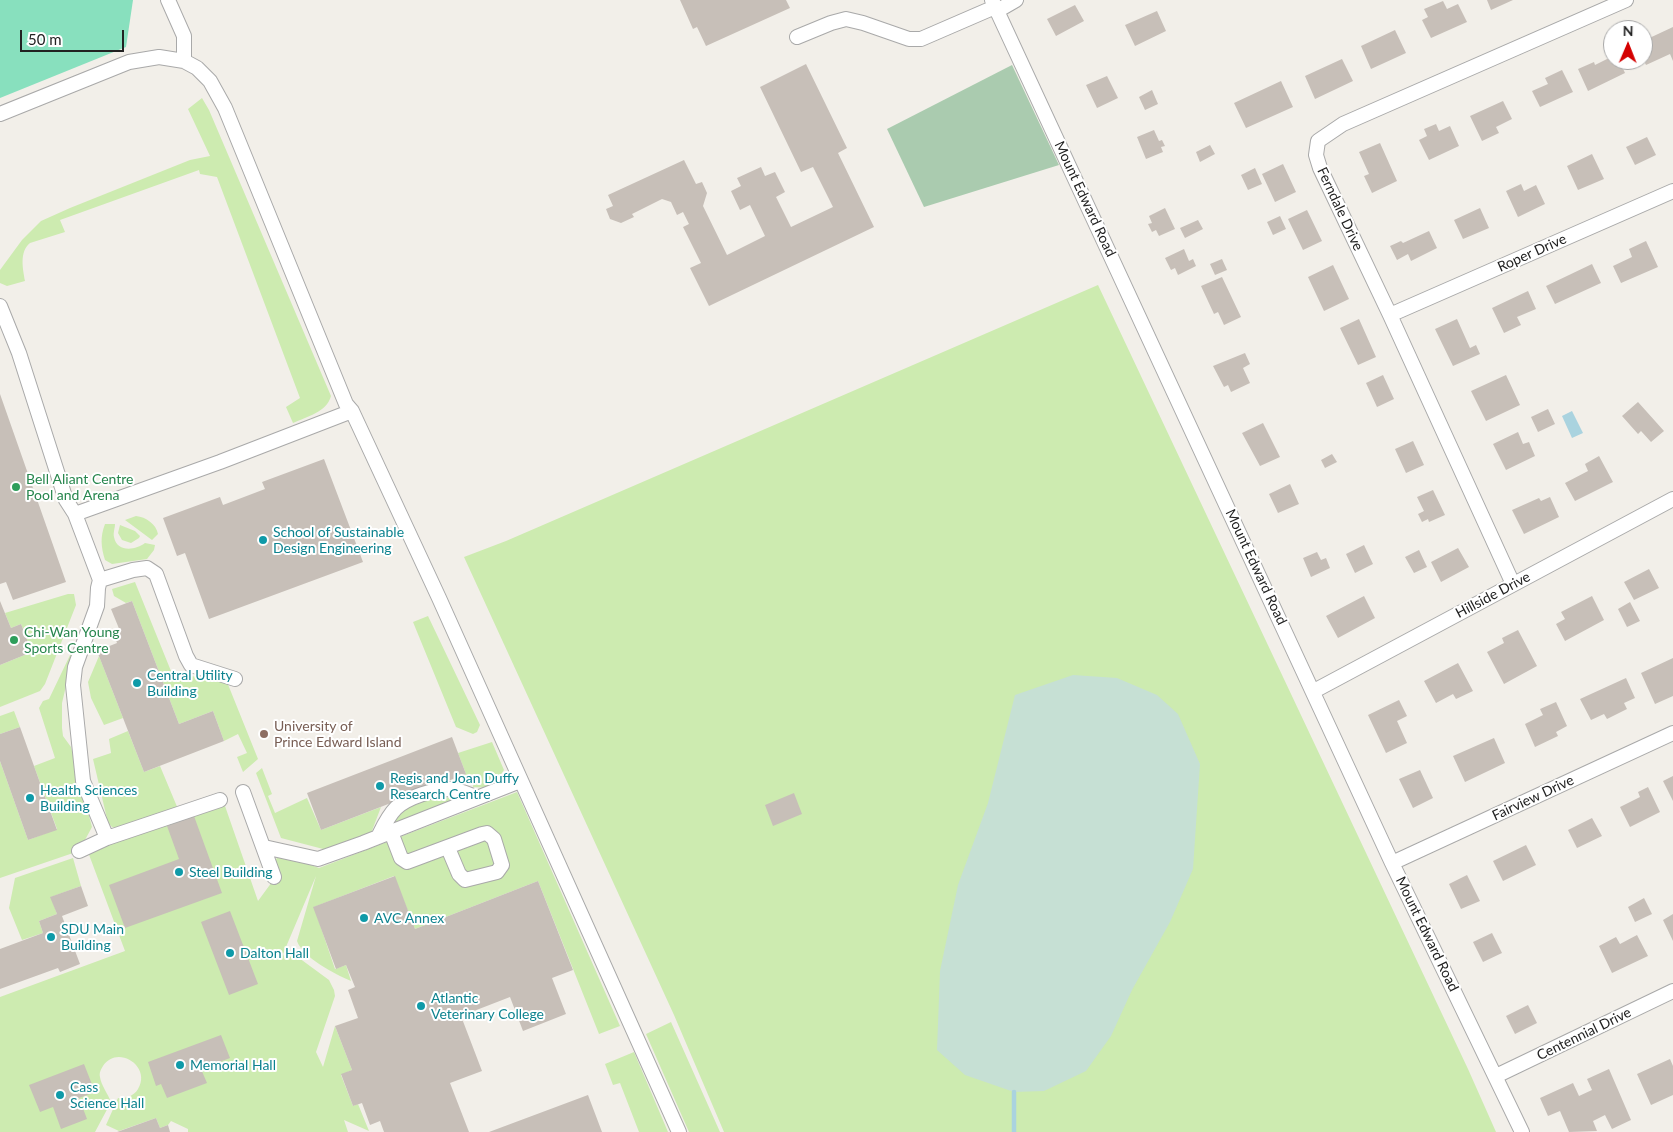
<!DOCTYPE html>
<style>
body{margin:0}
#map{position:relative;width:1673px;height:1132px;overflow:hidden;background:#f2efe9;font-family:Lato,sans-serif}
canvas{display:block}
.north{position:absolute;left:1603px;top:20px;width:50px;height:50px;box-sizing:border-box;background:#fff;border:1px solid #a7a7a7;border-radius:50%;rotate:1deg;font-size:14px;font-weight:700;line-height:20px;text-align:center;color:#222}
.north::after{content:'';display:block;margin:auto;width:18px;height:22px;background:#d40000;clip-path:polygon(50% 0,100% 100%,50% 72%,0 100%)}
.scale{position:absolute;left:20px;top:30px;width:104px;height:22px;box-sizing:border-box;border:2px solid #222;border-top:0;padding-left:6px;font-size:15px;line-height:18px;white-space:nowrap;color:#222;-webkit-text-stroke:4px #fff;paint-order:stroke}
</style>
<div id="map">
<canvas width="1673" height="1132"></canvas>
<div class="north">N</div>
<div class="scale">50 m</div>
</div>
<script>
const context = document.querySelector('canvas').getContext('2d');
context.lineJoin = 'round';
function fillPath(path, color) { context.fillStyle = color; context.fill(path, 'evenodd'); }
function trace(path, color, width, dash) { context.strokeStyle = color; context.lineWidth = width; context.lineCap = dash ? 'butt' : 'round'; context.setLineDash(dash || []); context.stroke(path); }
function label(font, color, halo, rows, align = 'center') {
  context.font = font + ' Lato,sans-serif'; context.lineWidth = 4; context.setLineDash([]); context.textBaseline = 'middle'; context.strokeStyle = halo; context.fillStyle = color; for (const [text, x, y, turn = 0] of rows) {
    context.save(); context.translate(x, y); context.rotate((+turn || 0) * Math.PI / 180); context.textAlign = isNaN(turn) ? turn : align; if (halo) context.strokeText(text, 0, 0); context.fillText(text, 0, 0); context.restore();
  }
}
const grass = new Path2D(`
 M202 98 209 110 331 396C327 412 306 417 293 423L286 407 300 398 217 177 200 174 199 170 60 220 65 232 30 243C19 252 23 269 25 281L7 286 0 283V270L22 240 41 221 70 208 190 160 210 156 188 109Z
 M1098 285 1468 1069 1496 1132H724L674 1015 464 557 506 541Z
 M136 516C146 517 156 524 158 534L152 540 125 520Z
 M105 524H115C115 528 113 533 114 537 117 553 136 550 145 543L155 545 154 550 147 559 112 564 105 560C101 547 100 537 105 524Z
 M120 525 135 531 140 536 139 538 131 543 122 540 118 533Z
 M135 582 173 676 225 677 258 759 243 772 237 757 247 753 238 734 224 741 213 711 179 724 132 601 126 603 114 596 112 589Z
 M68 594H74L76 605 45 684 40 691 0 707V665L32 652 21 624 11 628 5 613Z
 M428 616 480 725 477 732 473 734 456 727 413 622Z
 M72 651 74 652 62 703V728L63 736 71 747 92 827 79 851 0 878V761L28 840 57 829 34 766 55 758 39 708 43 701 49 699Z
 M99 656 123 718 104 725 91 698 88 682Z
 M14 711 20 727 0 734V716Z
 M128 731 144 772 160 766 178 809 120 829 112 827 108 823 93 759 111 753 109 739Z
 M492 742 504 770 491 788 473 787 474 778 452 780 466 774 458 753Z
 M262 768 272 794 268 796 275 813 307 798 321 830 381 807 370 836 327 850 281 838 256 773Z
 M517 792 620 1026 599 1034 538 881 415 929 394 876 314 907 335 969 346 965 351 981C335 974 303 958 297 941L316 876 283 954 285 959 295 955 329 980 334 990 335 996 316 1052 323 1067 335 1026 352 1070 341 1075 353 1106 358 1104 369 1131 344 1120 348 1132H188V1129L171 1121 168 1125 160 1128 156 1118 119 1131 106 1125 118 1098C125 1099 134 1096 138 1089 152 1066 117 1044 103 1066 101 1069 99 1073 100 1077 101 1085 108 1094 111 1102L95 1132H0V997L125 951 88 852 225 806 258 901 280 871 275 865 276 859 281 854 319 868Z
 M440 796 461 800 387 828 394 816 420 799Z
 M73 858 81 886 51 897 57 914 39 921 43 933 22 940 9 908 15 878Z
 M671 1022 720 1132H689L646 1034Z
 M634 1052 668 1132H639L620 1083 613 1085 605 1064Z`);
const wetland = new Path2D(`
 M1073 675 1117 678 1157 695 1178 714 1200 764 1193 869 1170 922 1132 990 1111 1036 1086 1071 1044 1091 1014 1092 965 1075 937 1050 940 971 958 885 988 803 1015 695Z`);
const cemetery = new Path2D(`
 M1012 65 1059 165 924 207 887 129Z`);
const pitch = new Path2D(`
 M0 0H133L126 47 0 98Z`);
const water = new Path2D(`
 M1572 411 1583 433 1572 438 1562 416Z`);
const stream = new Path2D(`
 M1014 1092V1132`);
const building = new Path2D(`
 M680 0H786L790 8 706 46 697 27 693 29Z
 M1487 0H1513L1491 10Z
 M1443 1 1447 9 1458 4 1467 22 1431 38 1422 20 1428 17 1424 9Z
 M1075 5 1084 21 1056 36 1047 19Z
 M1157 11 1166 31 1135 46 1125 25Z
 M1673 27V61L1670 54 1646 65 1643 59V41Z
 M1395 30 1406 53 1371 69 1361 46Z
 M1613 56V60H1619L1625 73 1588 91 1578 69 1594 62 1595 65Z
 M1342 59 1353 81 1315 99 1305 76Z
 M806 64 847 148 838 153 874 227 709 306 690 268 701 263 683 227 689 224 683 212 677 215 671 202 662 199 632 214 634 217 621 223 610 219 606 209 613 206 608 195 684 160 696 184 702 182 707 193 703 206 727 255 765 236 750 205 740 210 731 191 741 186 737 178 761 167 765 176 775 172 785 192 776 197 791 227 833 207 813 167 801 172 760 87Z
 M1562 70 1573 92 1540 107 1532 91 1548 84 1545 78Z
 M1107 76 1118 98 1097 108 1086 85Z
 M1281 81 1293 107 1246 128 1234 103Z
 M1152 90 1158 104 1145 110 1139 97Z
 M1503 101 1512 119 1496 127 1499 133 1482 141 1470 116Z
 M1436 124 1439 131 1450 126 1459 146 1429 160 1419 140 1427 136 1424 129Z
 M1154 130 1159 141 1162 140 1165 146 1161 147 1163 152 1146 159 1137 137Z
 M1647 137 1656 155 1635 165 1626 147Z
 M1380 143 1397 181 1372 193 1364 176 1369 174 1359 152Z
 M1210 145 1215 154 1200 162 1196 152Z
 M1592 154 1604 179 1578 190 1567 166Z
 M1283 164 1296 192 1275 202 1262 174Z
 M1255 168 1262 184 1248 190 1241 175Z
 M1521 184 1524 191 1536 185 1545 204 1518 217 1506 191Z
 M1165 208 1175 229 1159 236 1156 230 1152 232 1148 224 1152 223 1149 216Z
 M1480 208 1489 228 1463 239 1454 220Z
 M1307 210 1322 241 1303 250 1288 219Z
 M1280 216 1286 229 1273 235 1267 222Z
 M1198 220 1203 229 1185 238 1180 228Z
 M1429 231 1437 248 1411 261 1408 254 1397 260 1390 246 1401 241 1403 243Z
 M1646 241 1658 267 1621 283 1613 266 1632 257 1629 249Z
 M1184 249 1189 261 1193 259 1196 266 1178 275 1175 268 1171 270 1165 258Z
 M1222 259 1227 270 1215 275 1210 264Z
 M1592 264 1601 283 1555 304 1546 286Z
 M1333 265 1349 299 1324 311 1308 277Z
 M1222 277 1241 317 1224 325 1218 312 1214 314 1201 286Z
 M1528 291 1536 309 1517 317 1521 325 1504 333 1492 308Z
 M1359 319 1376 357 1358 365 1340 328Z
 M1457 319 1470 348 1476 345 1480 354 1453 366 1435 329Z
 M1245 353 1250 364 1243 368 1250 383 1231 392 1228 385 1224 387 1213 366Z
 M1383 375 1394 399 1377 407 1366 383Z
 M1506 375 1520 405 1486 421 1471 391Z
 M0 394 66 582 13 600 6 582 0 584Z
 M1638 402 1664 431 1651 442 1641 431 1638 434 1622 416Z
 M1548 409 1555 424 1538 432 1531 417Z
 M1263 423 1280 457 1260 466 1242 433Z
 M1518 432 1523 444 1529 442 1535 456 1506 470 1493 444Z
 M1413 441 1424 465 1406 473 1395 449Z
 M1332 454 1337 462 1325 468 1321 460Z
 M1599 456 1613 482 1575 501 1565 483 1588 471 1585 464Z
 M324 459 363 562 209 619 185 553 177 556 163 518 220 497 223 505 265 489 262 482Z
 M1290 484 1299 504 1278 513 1269 494Z
 M1433 490 1445 515 1429 522 1428 519 1422 522 1418 514 1424 511 1417 497Z
 M1550 497 1559 517 1524 534 1512 510 1539 498 1541 501Z
 M1364 545 1373 564 1355 573 1346 554Z
 M1458 548 1469 567 1441 582 1431 562Z
 M1419 550 1427 567 1414 573 1405 557Z
 M1317 552 1321 560 1326 558 1330 568 1311 577 1303 558Z
 M1649 569 1659 588 1634 600 1624 582Z
 M1364 596 1375 618 1338 638 1326 616Z
 M1592 596 1604 620 1565 641 1556 624 1565 619 1561 612Z
 M0 601 11 628 21 624 32 652 0 665Z
 M132 601 179 724 213 711 224 741 144 772 97 651 117 643 114 634 120 631 111 609Z
 M1630 602 1640 621 1627 627 1618 609Z
 M1518 630 1537 666 1504 684 1487 652 1504 643 1502 638Z
 M1673 658V696L1655 704 1641 673Z
 M1458 663 1473 691 1456 699 1453 694 1436 703 1424 681Z
 M1626 678 1635 698 1624 703 1627 709 1607 719 1604 714 1591 720 1580 699Z
 M1399 700 1407 716 1397 721 1407 743 1386 753 1368 715Z
 M1556 702 1567 726 1556 732 1558 736 1535 747 1525 724 1543 715 1540 709Z
 M20 727 57 830 28 840 0 761V734Z
 M452 737 466 774 321 830 307 793Z
 M1494 738 1505 763 1465 782 1453 756Z
 M1420 770 1433 798 1413 808 1399 779Z
 M1673 776V801L1663 781Z
 M1648 787 1660 812 1630 827 1620 807 1640 797 1638 792Z
 M794 793 802 814 773 826 765 805Z
 M194 816 222 893 125 928 109 885 179 859 167 826Z
 M1592 818 1602 836 1577 848 1568 830Z
 M1526 845 1536 865 1503 881 1493 861Z
 M1467 875 1480 901 1461 909 1449 884Z
 M395 876 415 929 538 881 573 970 552 978 566 1014 523 1031 510 997 461 1016 482 1071 450 1083 469 1132H384L380 1121 370 1125 362 1103 353 1106 341 1074 352 1070 335 1026 358 1018 348 990 355 987 346 965 336 969 313 907Z
 M81 886 88 906 62 916 80 964 60 972 58 968 0 989V949L43 933 39 921 57 914 50 897Z
 M1644 898 1652 914 1635 922 1628 907Z
 M230 911 258 984 229 995 201 922Z
 M1673 914V941L1663 920Z
 M1492 933 1502 953 1483 962 1473 942Z
 M1637 935 1648 956 1612 973 1599 946 1616 937 1620 944Z
 M1528 1005 1537 1023 1515 1034 1506 1016Z
 M221 1035 230 1058 201 1069 207 1083 167 1098 161 1084 156 1086 148 1062Z
 M1670 1059 1673 1066V1095L1651 1105 1637 1074Z
 M84 1064 95 1092 79 1098 87 1119 61 1129 53 1107 40 1112 29 1085Z
 M1609 1069 1631 1120 1612 1129 1605 1115 1593 1121 1597 1131 1569 1132 1560 1111 1548 1116 1540 1098 1573 1083 1579 1096 1592 1090 1587 1079Z
 M588 1095 602 1132H489Z
 M156 1118 160 1128 168 1125 170 1132H117Z`);
const minor = new Path2D(`
 M168 0 184 36V61
 M992 0 1392 863 1522 1132
 M997 11 1016 0
 M797 37 831 23 846 19 863 23 909 39H921L995 7
 M0 114 129 62 159 57 184 61 197 68 210 81 225 108 346 404 352 411 439 598 679 1132
 M0 306 19 353 66 500 75 514 100 580 98 588 97 606 75 667 73 685 83 781 107 838 220 800
 M1390 315 1673 191
 M75 514 220 462 352 411
 M100 580 133 570 147 568 156 574 186 656 191 665 235 679
 M1513 584 1390 315 1320 168 1316 155 1318 141 1343 124 1626 0
 M1314 691 1673 499
 M243 792 274 877
 M391 832 401 858 407 862 482 834 487 833 494 839 502 865 497 872 465 880 459 874 448 848
 M378 837C383 827 388 816 396 808 408 797 434 789 450 789 459 790 468 794 476 797
 M264 847 318 859 363 843 520 781
 M79 851 107 838
 M1392 863 1673 733
 M1496 1076 1673 991`);
const markers = [
 [16,487,5,"#2e9e5b"],
 [263,540,5,"#0f9aa8"],
 [14,640,5,"#2e9e5b"],
 [137,683,5,"#0f9aa8"],
 [264,734,5,"#8d6e63"],
 [380,786,5,"#0f9aa8"],
 [30,798,5,"#0f9aa8"],
 [179,872,5,"#0f9aa8"],
 [364,918,5,"#0f9aa8"],
 [51,937,5,"#0f9aa8"],
 [230,953,5,"#0f9aa8"],
 [421,1006,5,"#0f9aa8"],
 [180,1065,5,"#0f9aa8"],
 [60,1095,5,"#0f9aa8"]
];
const streetNames = [
 ["Mount Edward Road",1085,199,65],
 ["Ferndale Drive",1340,209,65],
 ["Roper Drive",1532,253,-24],
 ["Mount Edward Road",1256,567,65],
 ["Hillside Drive",1493,595,-28],
 ["Fairview Drive",1533,798,-25],
 ["Mount Edward Road",1427,934,64],
 ["Centennial Drive",1584,1034,-26]
];
const leisureNames = [
 ["Bell Aliant Centre",26,479],
 ["Pool and Arena",26,495],
 ["Chi-Wan Young",24,632],
 ["Sports Centre",24,648]
];
const cultureNames = [
 ["School of Sustainable",273,532],
 ["Design Engineering",273,548],
 ["Central Utility",147,675],
 ["Building",147,691],
 ["Regis and Joan Duffy",390,778],
 ["Research Centre",390,794],
 ["Health Sciences",40,790],
 ["Building",40,806],
 ["Steel Building",189,872],
 ["AVC Annex",374,918],
 ["SDU Main",61,929],
 ["Building",61,945],
 ["Dalton Hall",240,953],
 ["Atlantic",431,998],
 ["Veterinary College",431,1014],
 ["Memorial Hall",190,1065],
 ["Cass",70,1087],
 ["Science Hall",70,1103]
];
const educationNames = [
 ["University of",274,726],
 ["Prince Edward Island",274,742]
];
fillPath(grass, '#cdebb0');
fillPath(wetland, '#c6e0d4');
fillPath(cemetery, '#aacbaf');
fillPath(pitch, '#88e0be');
fillPath(water, '#aad3df');
trace(stream, '#aad3df', 4.5);
fillPath(building, '#c7bfb8');
trace(minor, '#a9a9a9', 16);
trace(minor, '#fff', 14);
for (const [x, y, r, color] of markers) { const dot = new Path2D(); dot.arc(x, y, r, 0, 2 * Math.PI); context.fillStyle = color; context.fill(dot); trace(dot, '#fff', 2); }
label('14px', '#222', '#fff', streetNames);
label('14px', '#27864d', '#fff', leisureNames, 'left');
label('14px', '#0d838f', '#fff', cultureNames, 'left');
label('14px', '#785e54', '#fff', educationNames, 'left');
</script>
